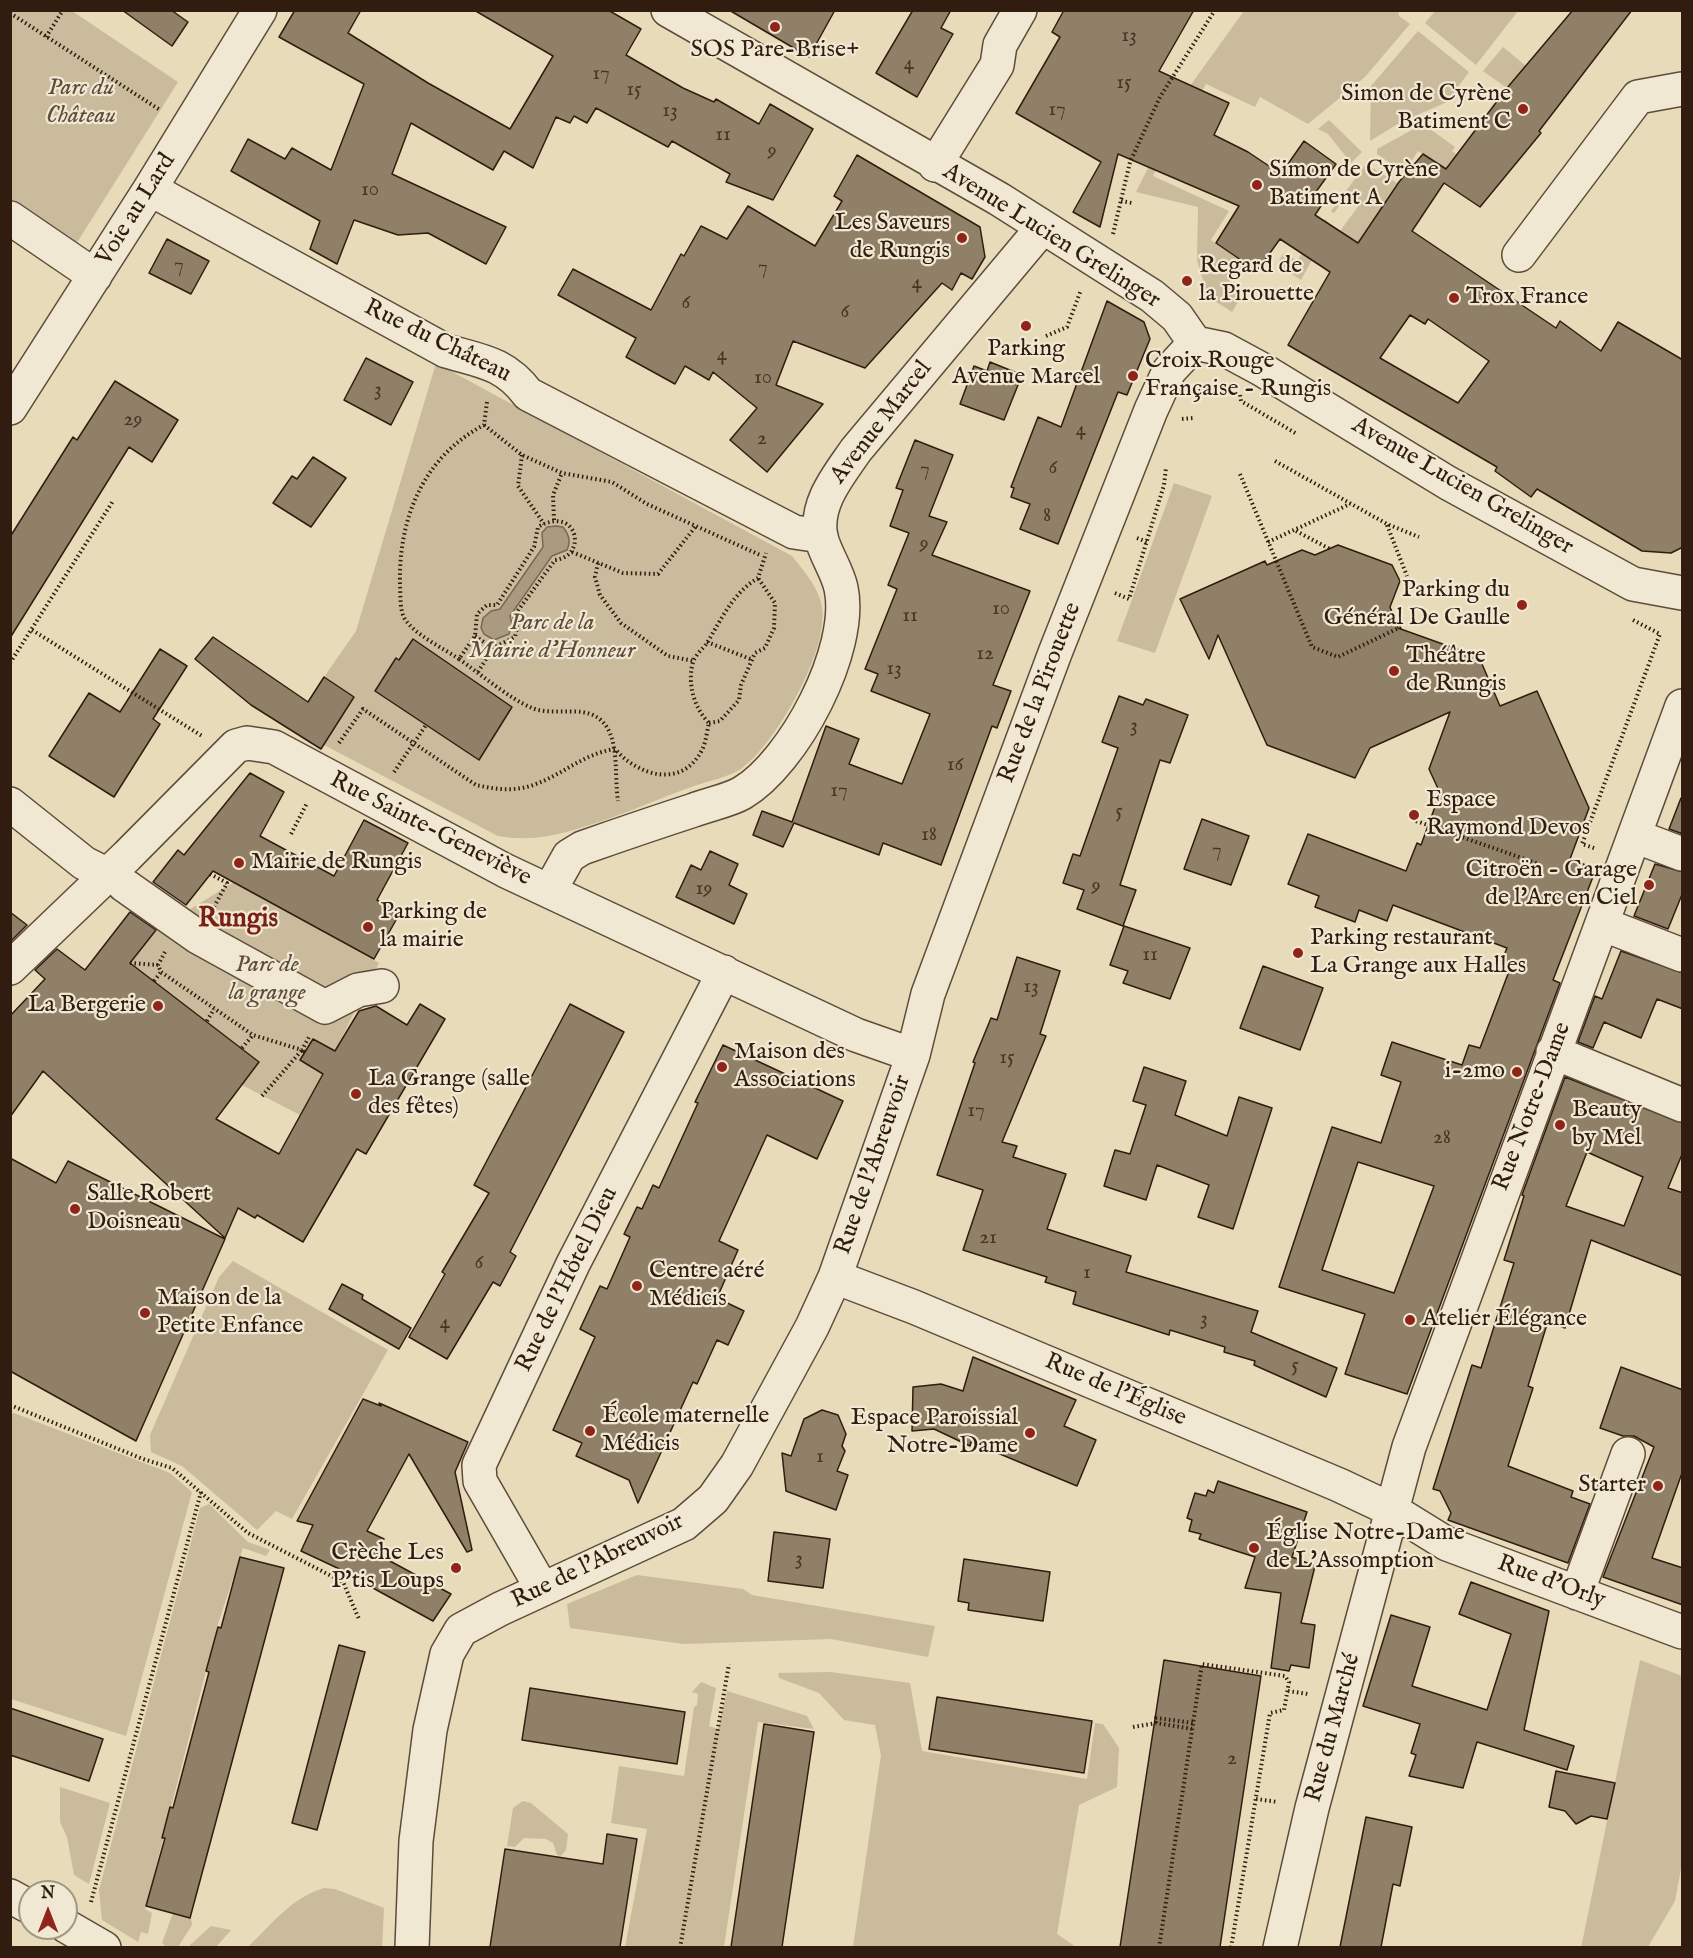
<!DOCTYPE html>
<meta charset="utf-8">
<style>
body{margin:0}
#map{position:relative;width:1693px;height:1958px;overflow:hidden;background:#e8dbb9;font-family:"IM FELL English",serif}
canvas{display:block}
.frame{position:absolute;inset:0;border:12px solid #301d10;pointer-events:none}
.north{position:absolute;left:18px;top:1880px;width:60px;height:60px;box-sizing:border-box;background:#f0e8d2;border:2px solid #a39784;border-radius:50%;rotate:0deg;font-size:16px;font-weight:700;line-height:24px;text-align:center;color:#301d10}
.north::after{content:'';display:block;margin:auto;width:21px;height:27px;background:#8f2418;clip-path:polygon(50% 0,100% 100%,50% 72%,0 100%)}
</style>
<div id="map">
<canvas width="1693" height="1958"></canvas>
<div class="frame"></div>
<div class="north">N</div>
</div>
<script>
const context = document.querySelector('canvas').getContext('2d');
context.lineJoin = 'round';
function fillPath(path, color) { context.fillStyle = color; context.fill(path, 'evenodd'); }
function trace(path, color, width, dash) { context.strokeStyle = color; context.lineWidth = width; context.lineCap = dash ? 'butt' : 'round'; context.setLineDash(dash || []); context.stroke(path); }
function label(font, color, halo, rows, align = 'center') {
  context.font = font + ' "IM FELL English",serif'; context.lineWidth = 4.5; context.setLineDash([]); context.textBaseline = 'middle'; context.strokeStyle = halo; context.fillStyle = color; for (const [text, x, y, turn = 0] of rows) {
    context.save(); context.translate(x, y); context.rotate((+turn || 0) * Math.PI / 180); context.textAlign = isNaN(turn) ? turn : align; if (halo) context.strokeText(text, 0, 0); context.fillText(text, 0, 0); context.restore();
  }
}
const green = new Path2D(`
 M10 11H72L178 82 68 257 11 235Z
 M1244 11H1398L1399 16 1410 24 1365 77 1308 124 1260 97 1255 107 1206 84 1202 91 1193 87 1153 176 1229 211 1211 240 1254 269 1250 273 1236 270 1229 284 1243 294 1232 312 1208 297 1197 260 1198 207 1136 192 1187 90Z
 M1435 11V10L1518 11 1476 65 1425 23Z
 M1418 31 1469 72 1447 102 1401 122 1370 141 1371 86Z
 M1503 47 1526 66 1511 91 1483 71Z
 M1329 120 1362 152 1351 163 1328 134 1318 129Z
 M1423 124 1455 147 1452 151 1461 158 1451 172 1418 151 1404 173 1377 154V149Z
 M1366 164 1397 183 1358 242 1340 231 1360 204 1347 195 1334 213 1331 211Z
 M1325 219 1331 225 1301 280 1277 264 1284 253 1297 261Z
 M436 363 792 556C804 571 819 588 822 607 829 651 776 743 741 769 729 777 708 781 694 786 649 802 594 828 548 836 531 839 515 839 498 836L324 745 354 698 324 677 356 631Z
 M1174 483 1212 496 1155 653 1117 641Z
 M234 882 379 963 335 1051 313 1039 300 1060 323 1074 300 1115 242 1085 259 1061 130 963 157 929 133 911 184 913Z
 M233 1261 388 1350 292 1519 276 1511 257 1530 182 1466 151 1452 150 1435 219 1277Z
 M14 1413 170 1473 192 1492 126 1736 11 1699 10 1415Z
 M209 1504 248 1542 270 1550 266 1556 243 1548 218 1624 145 1909 152 1913 148 1934 141 1932 138 1942 102 1920 99 1890 200 1508Z
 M637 1575 743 1589 752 1595 935 1626 928 1657 831 1639 683 1644 570 1628 567 1604Z
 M1640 1660 1682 1676V1863L1675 1901 1648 1947 1581 1948Z
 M831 1672 910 1683 922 1751 1087 1779 1095 1723 1103 1724 1119 1748 1117 1787 1079 1805 1057 1934 1076 1947H853L881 1755 875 1725 844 1720 819 1693 779 1678 778 1673Z
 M701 1682 716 1688 709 1726 718 1729 727 1691 807 1716 814 1729 758 1722 724 1947H625L647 1829 611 1823 619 1766 684 1776 694 1707 697 1705 698 1694 692 1692Z
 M60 1787 110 1803 89 1884 74 1875 67 1837 60 1822Z
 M523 1801 531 1803 568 1834 566 1850 561 1856 557 1855 553 1843 546 1839 524 1838 515 1847 507 1846 513 1808Z
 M324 1888 335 1889 384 1908 382 1947H248C271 1925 292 1897 324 1888Z
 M173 1913 191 1918 192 1925 178 1947H166L162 1943Z
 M211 1926 231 1930 216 1947H188Z`);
const water = new Path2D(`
 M556 526 563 527C569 535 571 541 567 550L552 556 510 616 512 624 509 634 494 640 484 634 481 628 483 618 491 611 500 609 543 547 542 533 547 527Z`);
const building = new Path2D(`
 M122 10H171L188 22 172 46Z
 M295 10H361L348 33 428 83 510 129 553 56 474 10H608L641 29 626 55 683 88 714 102 716 99 759 124 770 104 813 129 773 200 726 182 730 174 672 141 668 147 596 108 587 123 574 116 570 123 556 117 533 168 504 151 493 170 411 123 392 174 506 227 486 264 428 233 398 235 354 220 337 264 310 249 320 221 231 171 248 139 285 159 292 148 331 170 364 84 279 37Z
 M729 10H835L809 57Z
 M913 10H951L941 28 953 34 917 97 876 73Z
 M1064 10H1194L1159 71 1229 103 1214 135 1248 152 1281 174 1304 141 1336 164 1313 196 1323 203 1315 215 1358 243 1399 182 1423 154 1446 169 1507 88 1573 10H1632L1539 131 1541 133 1480 207 1444 183 1412 231 1556 328 1560 321 1601 351 1618 322 1683 360V547L1671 553 1642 551 1537 489 1531 497 1495 471 1497 467 1288 345 1330 272 1280 239 1257 271 1216 243 1239 206 1118 154 1100 227 1073 212 1101 162 1016 113 1060 37 1052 32ZM1410 315 1425 324 1428 319 1489 361 1458 403 1380 358Z
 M857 155 980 227 985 257 972 279 961 273 952 290 942 283 865 368 793 341 776 385 823 404 767 472 730 440 757 408 713 372 709 380 685 366 675 384 626 357 636 338 558 295 573 269 651 310 681 254 684 256 701 226 727 239 748 206 815 246 842 201 834 196Z
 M167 239 209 261 191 294 149 273Z
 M1107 301 1144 322 1150 339 1127 395 1118 392 1058 544 1020 529 1030 504 1011 497 1014 488 1011 487 1038 417 1061 427Z
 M366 358 413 382 391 425 344 400Z
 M990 362 1022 375 1004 420 960 404 974 366 987 371Z
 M115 381 178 420 152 462 129 447 10 638V537L73 437 77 440Z
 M915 440 953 455 929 516 947 522 932 555 1030 591 993 685 1011 691 997 728 992 726 941 865 883 843 879 855 794 823 783 847 753 835 762 811 792 822 826 726 859 739 849 764 902 784 930 714 871 691 878 674 865 669 897 589 888 585 909 533 890 526 903 490 896 488Z
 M313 457 346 478 311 527 273 503 292 476 297 479Z
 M1338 545 1392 565 1400 581 1390 607 1398 628 1479 657 1500 706 1537 691 1589 808 1570 859 1596 869 1553 980 1560 983 1407 1394 1345 1374 1365 1314 1279 1287 1332 1127 1381 1143 1401 1082 1381 1075 1392 1042 1462 1065 1469 1045 1480 1048 1511 966 1501 962 1507 948 1393 905 1387 921 1359 910 1355 922 1315 907 1319 896 1288 884 1308 834 1406 871 1417 843 1421 845 1440 793 1429 769 1450 712 1370 748 1355 778 1267 745 1218 635 1209 659 1180 599 1265 561 1267 565 1302 550 1315 555ZM1358 1162 1434 1186 1394 1293 1322 1270Z
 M213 637 308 702 324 677 354 697 321 749 251 705 195 659Z
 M413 639 512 707 479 760 375 691 396 658 399 660Z
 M160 649 187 666 153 719 160 724 114 797 49 756 89 693 120 712Z
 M1119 696 1143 705 1146 699 1188 715 1170 763 1160 760 1120 885 1136 890 1123 926 1077 909 1084 890 1063 883 1073 854 1080 856 1118 748 1102 742Z
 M250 773 284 792 260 836 334 876 364 820 408 843 377 900 400 913 374 959 213 871 186 905 153 882 178 850 184 855Z
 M1681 798H1683V834L1669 829Z
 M1202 819 1249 836 1231 885 1184 869Z
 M710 851 738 864 729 885 747 894 734 924 676 897 691 865 701 870Z
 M1655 864 1683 872V892L1668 929 1634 916Z
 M10 912 27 925 10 942Z
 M130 912 156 930 130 963 259 1062 216 1119 279 1154 323 1074 300 1060 313 1039 335 1051 359 1011 376 1006 407 1025 420 1004 445 1019 366 1154 357 1149 303 1242 257 1215 255 1218 238 1208 225 1238 43 1071 10 1117V1016L45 979 35 970 57 949 85 970Z
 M1124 926 1190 948 1170 999 1123 983 1128 971 1110 965Z
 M1621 951 1683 973V1009L1657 999 1641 1038 1604 1022 1593 1048 1578 1042 1595 996 1602 999Z
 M1017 957 1060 971 1040 1034 1046 1036 1002 1142 1017 1146 1013 1157 1066 1174 1047 1229 1131 1256 1126 1272 1258 1311 1251 1332 1337 1368 1326 1397 1254 1365 1255 1361 1224 1352 1225 1347 1170 1330 1169 1335 1073 1304 1076 1292 1045 1282 1047 1277 963 1250 983 1190 937 1175 975 1063 973 1062 991 1018 997 1020Z
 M1263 966 1323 988 1300 1050 1240 1028Z
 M570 1004 624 1032 510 1252 516 1256 500 1286 493 1282 447 1359 409 1337 445 1274 442 1272 489 1193 474 1185Z
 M723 1045 843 1101 817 1159 767 1135 719 1241 738 1250 717 1298 744 1311 728 1345 717 1340 697 1384 693 1382 638 1503 629 1480 576 1456 582 1443 553 1430 595 1337 580 1329 600 1286 607 1289 630 1237 624 1234 637 1207 642 1209 653 1185 659 1188 698 1103 695 1102Z
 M1144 1067 1186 1081 1175 1115 1227 1136 1239 1097 1272 1108 1233 1229 1198 1217 1209 1185 1157 1165 1146 1200 1104 1186 1115 1150 1130 1154 1146 1105 1133 1101Z
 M1565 1077 1683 1123V1152L1668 1188 1683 1193V1276L1591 1240 1565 1328 1548 1321 1528 1386 1533 1388 1508 1466 1573 1491 1571 1497 1590 1504 1568 1563 1448 1520 1451 1513 1440 1491 1433 1489 1472 1365 1481 1368 1514 1263 1504 1260 1524 1196 1522 1195ZM1587 1152 1643 1177 1624 1226 1566 1206Z
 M10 1158 56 1183 68 1161 225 1239 136 1441 10 1371Z
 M342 1284 363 1295 362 1299 411 1328 399 1349 329 1309Z
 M973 1357 1076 1400 1064 1426 1096 1440 1077 1486 971 1442 970 1446 934 1429 912 1431 913 1387 941 1384 963 1391Z
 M1621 1367 1683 1390V1470L1652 1558 1683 1568V1605L1603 1577 1654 1447 1634 1436H1623L1600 1428Z
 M363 1399 381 1406 379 1403 468 1442 455 1472 472 1550 467 1552 409 1454 367 1531 384 1539 377 1554 451 1594 433 1621 362 1582 363 1580 301 1551 313 1525 297 1521Z
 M822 1410 838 1415 846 1434 842 1446 845 1451 837 1471 848 1475 836 1510 786 1491 782 1453 791 1456 804 1419Z
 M1218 1481 1307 1512 1292 1557 1315 1566 1301 1623 1315 1625 1309 1668 1291 1665 1289 1671 1271 1668 1281 1593 1245 1588 1255 1557 1199 1539 1201 1534 1189 1531 1192 1520 1187 1518 1195 1493 1206 1496 1208 1490 1214 1493Z
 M774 1532 830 1539 823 1588 768 1581Z
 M240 1557 284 1568 190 1918 146 1906 165 1838H162L170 1807 173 1808 209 1672 206 1671 218 1627 221 1628Z
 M964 1559 1050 1572 1043 1621 968 1610 969 1603 958 1601Z
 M1471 1582 1549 1611 1524 1730 1574 1746 1567 1770 1477 1742 1463 1788 1409 1776 1416 1755 1411 1753 1420 1724 1363 1706 1391 1615 1430 1627 1412 1686 1487 1710 1511 1634 1459 1614Z
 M339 1645 365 1652 317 1830 292 1823Z
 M1164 1660 1261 1676 1220 1947H1120Z
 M530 1688 685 1712 677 1764 522 1740Z
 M937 1697 1092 1721 1084 1773 929 1749Z
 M10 1708 103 1739 89 1781 10 1755Z
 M764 1724 814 1732 782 1947H731Z
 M1556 1771 1615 1783 1607 1819 1591 1816 1576 1824 1565 1811 1549 1807Z
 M1366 1817 1412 1827 1400 1886 1393 1884 1381 1947H1340Z
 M607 1834 637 1839 620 1947H490L505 1849 603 1864Z`);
const path = new Path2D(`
 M10 13 160 110
 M46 37 63 10
 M1121 201 1132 203
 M1113 234 1130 162 1160 97 1215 10
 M1046 336 1067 327 1081 290
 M1199 391 1221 385
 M1240 395 1241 401 1297 434
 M1182 419 1193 418
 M484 425 522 455 562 473 612 482 647 504 760 555
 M522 455 518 486 544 524
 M1275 461 1387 524 1419 537
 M1240 474 1312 647 1338 657 1403 626
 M554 520 553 495 562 473
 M1387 525 1407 576
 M1296 531 1330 549
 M1137 538 1147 542
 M1268 542 1350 504
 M572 552 623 573 658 574 696 526
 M598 563 595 577 600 595 621 623 668 656 694 661
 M1115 593 1129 599 1164 485 1166 468
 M32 630 202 736
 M475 636 493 648
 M707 642 753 660
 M459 659C443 648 419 637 407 622 399 613 401 597 400 586 398 519 423 457 484 425L487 402
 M10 663 113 501
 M478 672 493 648 515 637 517 628 514 616 555 560C589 556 577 504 538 527L534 547 497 605H487L477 614 475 636 459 659C479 673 510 699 532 708 547 714 567 710 582 712 624 718 613 770 618 801
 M709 723 720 721 739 700 741 685 755 653 765 648 774 628 775 603 758 578
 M339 743 363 709 476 785C494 789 514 792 533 785 563 775 582 754 615 749 638 776 682 789 702 750 706 742 707 731 709 723 694 708 687 683 693 662 695 655 703 649 707 643 722 618 733 593 758 578L766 553
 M394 772 426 725
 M1416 821 1539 864
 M291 834 307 803
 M1594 848 1582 844 1660 634 1631 619
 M210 874 227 883 214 907
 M165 952 158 965 161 972 253 1035 302 1050 309 1037
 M130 963 158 965
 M154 981 161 972
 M207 1021 214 1009
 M242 1048 253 1035
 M262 1096 302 1050 305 1052
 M10 1405 143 1459 172 1468 248 1533 343 1582 359 1619
 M1288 1691 1308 1694
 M1156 1723V1718L1193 1723
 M1133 1727 1156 1723 1192 1729
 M1256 1799 1278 1802
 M91 1902 201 1492
 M680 1948 729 1664
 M1159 1948 1202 1664 1285 1676 1289 1682 1284 1710 1270 1713 1231 1948`);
const minor = new Path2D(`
 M668 10 999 199 1152 296 1177 317 1195 343 1224 349 1261 369 1448 483 1633 584 1682 593
 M935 165 997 65 1000 45 1020 10
 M150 189 446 351C481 361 505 363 528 394L794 532 821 536
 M10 218 95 276
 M1519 255 1638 97 1682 89
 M10 408 150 189 260 10
 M10 804 84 863 106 874
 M1635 836 1682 854
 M124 885 198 937 325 1007 358 990 382 986
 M550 890 569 856 582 848C619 835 657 822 694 810 709 804 728 801 742 793 794 762 854 649 841 588 837 570 825 554 821 537 814 504 839 475 856 450L1043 227
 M1602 924 1682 955
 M10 968 127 856 236 746 247 743 274 747 506 871 856 1035 913 1055
 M1553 1052 1682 1105
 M835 1277 914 1307 1339 1485 1392 1510 1447 1544 1682 1632
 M541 1587 480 1481 479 1465 573 1264 724 972
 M1577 1593 1628 1454
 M10 1896 30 1907
 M66 1926 104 1948
 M412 1948 416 1841 430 1730 447 1654 461 1630 500 1609 684 1524 713 1499 737 1465 812 1327 835 1277 913 1055 928 994 1055 653 1151 410 1169 371 1195 343
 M1280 1948 1312 1808 1409 1447 1682 706`);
const markers = [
 [775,27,6,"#8f2418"],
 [1523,109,6,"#8f2418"],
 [1257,185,6,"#8f2418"],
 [962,238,6,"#8f2418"],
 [1187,281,6,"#8f2418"],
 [1454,298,6,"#8f2418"],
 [1026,326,6,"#8f2418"],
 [1133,376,6,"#8f2418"],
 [1522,605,6,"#8f2418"],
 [1394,671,6,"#8f2418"],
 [1414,815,6,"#8f2418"],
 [239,863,6,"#8f2418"],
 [1649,885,6,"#8f2418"],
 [368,927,6,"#8f2418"],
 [1298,953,6,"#8f2418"],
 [158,1006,6,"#8f2418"],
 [722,1067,6,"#8f2418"],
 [1517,1072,6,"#8f2418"],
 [356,1094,6,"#8f2418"],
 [1560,1125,6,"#8f2418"],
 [75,1209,6,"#8f2418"],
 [637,1286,6,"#8f2418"],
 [145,1313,6,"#8f2418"],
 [1410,1320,6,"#8f2418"],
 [590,1431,6,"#8f2418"],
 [1030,1433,6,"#8f2418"],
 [1658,1486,6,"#8f2418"],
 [1254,1548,6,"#8f2418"],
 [456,1568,6,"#8f2418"]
];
const numberNames = [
 ["13",1129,37],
 ["4",909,65],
 ["17",601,75],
 ["15",1124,84],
 ["15",634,91],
 ["17",1057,111],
 ["13",670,112],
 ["11",723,136],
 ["9",772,152],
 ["10",370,191],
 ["7",179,267],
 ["7",763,269],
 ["4",917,284],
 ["6",686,304],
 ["6",845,313],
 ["4",722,356],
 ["10",763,379],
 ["3",378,391],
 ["29",133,421],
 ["4",1081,431],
 ["2",762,440],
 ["6",1053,469],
 ["7",925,471],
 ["8",1047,517],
 ["9",924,545],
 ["10",1001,610],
 ["11",910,617],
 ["12",985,655],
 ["13",894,670],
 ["3",1134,727],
 ["16",955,766],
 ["17",839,792],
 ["5",1119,813],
 ["18",929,836],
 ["7",1217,852],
 ["9",1096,887],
 ["19",704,890],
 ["11",1150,956],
 ["13",1031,988],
 ["15",1007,1059],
 ["17",976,1112],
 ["28",1442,1139],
 ["21",988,1239],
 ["6",479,1264],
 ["1",1087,1274],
 ["3",1204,1320],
 ["4",445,1324],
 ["5",1295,1367],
 ["1",820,1458],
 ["3",799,1560],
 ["2",1232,1760]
];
const poiNames = [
 ["SOS Pare-Brise+",775,51,"center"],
 ["Simon de Cyrène",1511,95,"right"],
 ["Batiment C",1511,123,"right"],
 ["Simon de Cyrène",1269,171],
 ["Batiment A",1269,199],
 ["Les Saveurs",950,224,"right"],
 ["de Rungis",950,252,"right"],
 ["Regard de",1199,267],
 ["la Pirouette",1199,295],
 ["Trox France",1466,298],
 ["Parking",1026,350,"center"],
 ["Avenue Marcel",1026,378,"center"],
 ["Croix Rouge",1145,362],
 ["Française - Rungis",1145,390],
 ["Parking du",1510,591,"right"],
 ["Général De Gaulle",1510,619,"right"],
 ["Théâtre",1406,657],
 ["de Rungis",1406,685],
 ["Espace",1426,801],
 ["Raymond Devos",1426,829],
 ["Mairie de Rungis",251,863],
 ["Citroën - Garage",1637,871,"right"],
 ["de l'Arc en Ciel",1637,899,"right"],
 ["Parking de",380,913],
 ["la mairie",380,941],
 ["Parking restaurant",1310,939],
 ["La Grange aux Halles",1310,967],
 ["La Bergerie",146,1006,"right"],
 ["Maison des",734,1053],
 ["Associations",734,1081],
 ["i-2mo",1505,1072,"right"],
 ["La Grange (salle",368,1080],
 ["des fêtes)",368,1108],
 ["Beauty",1572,1111],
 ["by Mel",1572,1139],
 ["Salle Robert",87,1195],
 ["Doisneau",87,1223],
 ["Centre aéré",649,1272],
 ["Médicis",649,1300],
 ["Maison de la",157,1299],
 ["Petite Enfance",157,1327],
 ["Atelier Élégance",1422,1320],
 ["École maternelle",602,1417],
 ["Médicis",602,1445],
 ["Espace Paroissial",1018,1419,"right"],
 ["Notre-Dame",1018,1447,"right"],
 ["Starter",1646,1486,"right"],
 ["Église Notre-Dame",1266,1534],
 ["de L'Assomption",1266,1562],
 ["Crèche Les",444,1554,"right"],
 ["P'tis Loups",444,1582,"right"]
];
const parkNames = [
 ["Parc du",81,89],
 ["Château",81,117],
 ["Parc de la",552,624],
 ["Mairie d’Honneur",552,652],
 ["Parc de",267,966],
 ["la grange",267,994]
];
const streetNames = [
 ["Voie au Lard",137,210,-58],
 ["Avenue Lucien Grelinger",1051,237,32],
 ["Rue du Château",437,342,26],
 ["Avenue Marcel",882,423,-52],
 ["Avenue Lucien Grelinger",1462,487,30],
 ["Rue de la Pirouette",1041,693,-69],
 ["Rue Sainte-Geneviève",430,830,27],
 ["Rue Notre-Dame",1533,1107,-69],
 ["Rue de l'Abreuvoir",874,1165,-71],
 ["Rue de l'Hôtel Dieu",568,1280,-64],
 ["Rue de l'Église",1115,1391,23],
 ["Rue de l'Abreuvoir",598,1562,-26],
 ["Rue d'Orly",1551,1583,20],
 ["Rue du Marché",1334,1728,-75]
];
const quarterNames = [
 ["Rungis",238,920]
];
fillPath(green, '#c9bb9c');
fillPath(water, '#a99a80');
trace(water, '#796853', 1.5);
fillPath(building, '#908068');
trace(building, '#301d10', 1.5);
trace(minor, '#5e4c3a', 36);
trace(path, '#301d10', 4, [1.5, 3]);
trace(minor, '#f0e8d2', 33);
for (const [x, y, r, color] of markers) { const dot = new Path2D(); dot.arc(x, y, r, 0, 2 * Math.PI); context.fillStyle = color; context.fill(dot); trace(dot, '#f0e8d2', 2); }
label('21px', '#483626', null, numberNames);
label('24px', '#301d10', '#f0e8d2', poiNames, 'left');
label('italic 24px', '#5e4c3a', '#f0e8d2', parkNames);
label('24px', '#301d10', '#f0e8d2', streetNames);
label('bold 27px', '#7a1f14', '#f0e8d2', quarterNames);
</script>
